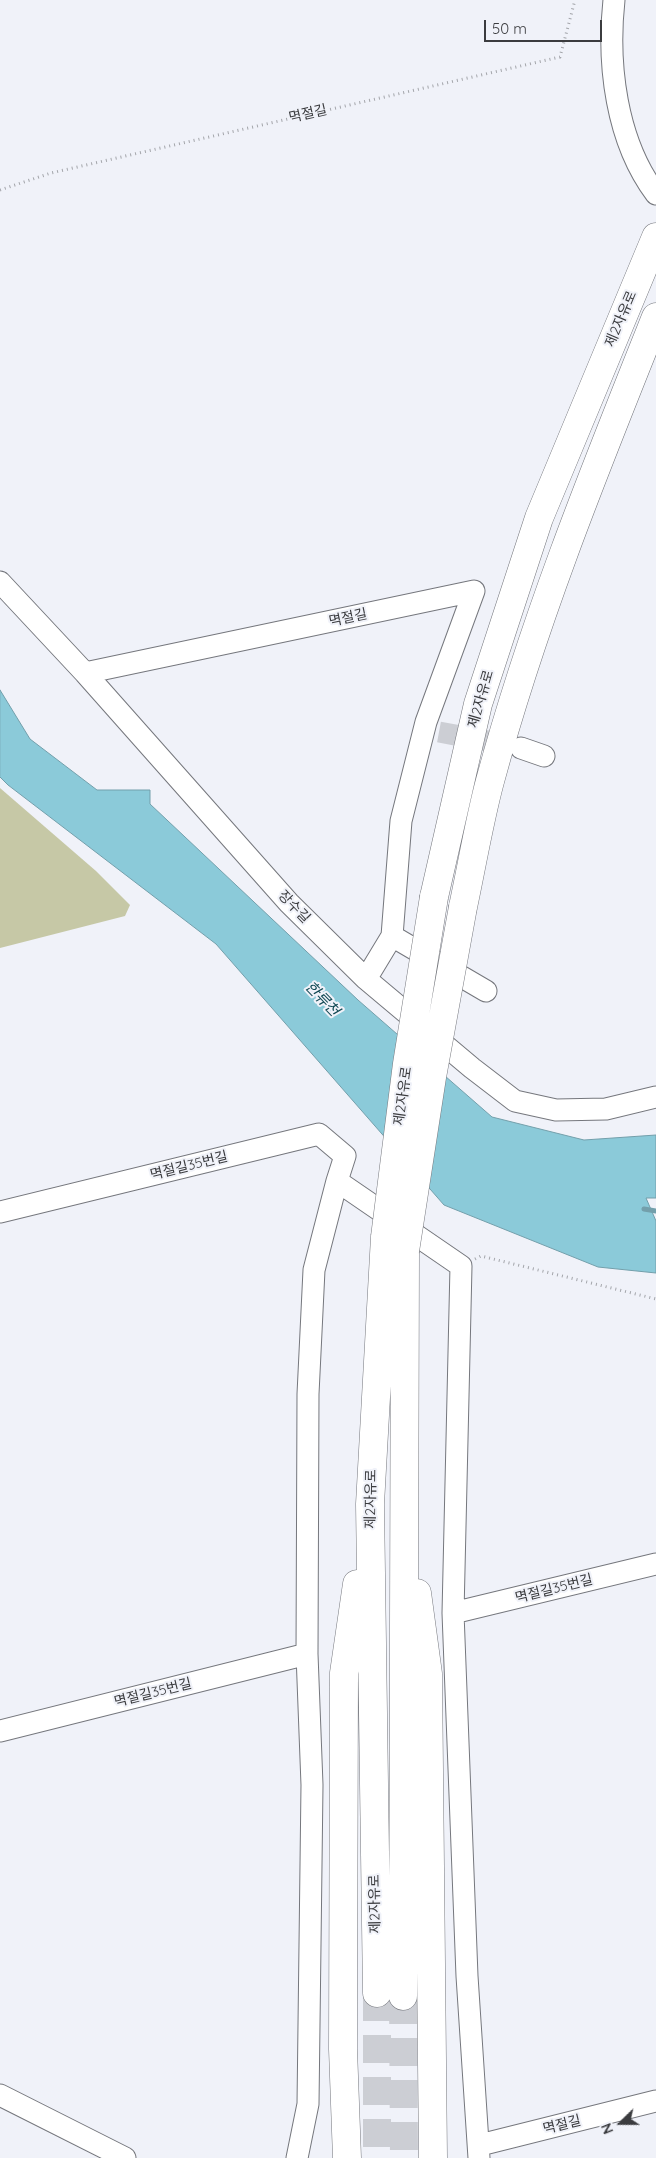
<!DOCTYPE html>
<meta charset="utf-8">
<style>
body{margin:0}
#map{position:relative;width:656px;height:2158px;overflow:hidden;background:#f0f2f9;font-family:Quicksand,sans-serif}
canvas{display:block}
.north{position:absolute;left:596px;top:2098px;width:50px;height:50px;-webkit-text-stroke:4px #f0f2f9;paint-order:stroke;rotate:248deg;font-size:14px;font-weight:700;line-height:20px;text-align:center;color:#3b3c3f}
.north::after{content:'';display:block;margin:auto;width:18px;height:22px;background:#3b3c3f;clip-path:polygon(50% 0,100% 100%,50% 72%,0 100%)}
.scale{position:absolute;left:484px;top:20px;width:118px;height:22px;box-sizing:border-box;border:2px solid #3b3c3f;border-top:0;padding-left:6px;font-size:15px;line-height:18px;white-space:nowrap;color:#3b3c3f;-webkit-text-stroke:4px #f0f2f9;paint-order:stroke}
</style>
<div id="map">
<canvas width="656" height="2158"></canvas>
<div class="north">N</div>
<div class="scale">50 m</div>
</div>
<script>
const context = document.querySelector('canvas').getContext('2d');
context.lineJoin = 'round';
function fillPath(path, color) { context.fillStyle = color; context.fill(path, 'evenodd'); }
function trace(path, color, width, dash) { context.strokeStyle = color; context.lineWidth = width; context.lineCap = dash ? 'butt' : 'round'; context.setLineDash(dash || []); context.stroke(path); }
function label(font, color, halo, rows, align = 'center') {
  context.font = font + ' Quicksand,"Noto Sans KR",sans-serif'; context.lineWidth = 4; context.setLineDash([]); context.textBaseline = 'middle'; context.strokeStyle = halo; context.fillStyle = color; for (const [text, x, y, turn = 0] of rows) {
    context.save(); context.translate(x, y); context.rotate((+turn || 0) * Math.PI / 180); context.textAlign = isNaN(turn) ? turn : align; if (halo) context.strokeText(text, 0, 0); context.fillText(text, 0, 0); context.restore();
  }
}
const green = new Path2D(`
 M0 788 96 871 130 905 125 916 0 948Z`);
const water = new Path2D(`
 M0 690 30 739 97 790H150V804L358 1000 492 1117 584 1140 656 1135V1198H646L656 1221V1273L598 1267 444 1205 216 944 8 785 0 777Z`);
const stream = new Path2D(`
 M644 1209 656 1211`);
const minorTunnel = new Path2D(`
 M439 732 515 746`);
const highwayTunnel = new Path2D(`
 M377 1993V2158
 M403 1996 404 2158`);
const path = new Path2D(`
 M0 190 51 173 560 57 575 0
 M475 1259 481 1256 656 1299`);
const minor = new Path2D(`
 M614 0C607 64 616 141 656 194
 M0 582 85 673 289 903 366 979 472 1068 515 1101 556 1110 606 1109 656 1097
 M85 673 474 591 426 722 401 821 392 936 366 979
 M521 748 544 756
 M392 936 486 991
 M0 1212 319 1134 345 1156 337 1181
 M453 1613 656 1564
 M0 1731 307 1654
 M0 2095 125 2158
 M480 2145 656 2101
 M297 2158 308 2104 312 1785 307 1654 308 1394 314 1270 337 1181 461 1266 453 1613 467 1976 479 2158`);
const highway = new Path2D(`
 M434 897 478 704 539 518 656 237
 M463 907C472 865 479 822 490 781 533 622 595 469 656 317
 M417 1593 428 1674 433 2158
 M377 1993 370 1504 385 1237
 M403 1996 405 1251
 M347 2158 343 2049 344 1673 357 1584`);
const highwayBridge = new Path2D(`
 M385 1237 407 1064 434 897
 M405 1251 432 1077 463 907`);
const streetNames = [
 ["멱절길",308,114,-13],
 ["제2자유로",621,319,-67],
 ["멱절길",348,618,-12],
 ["제2자유로",481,699,-74],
 ["장수길",294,907,46],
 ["제2자유로",403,1096,-82],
 ["멱절길35번길",189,1166,-14],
 ["제2자유로",371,1499,-89],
 ["멱절길35번길",554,1589,-14],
 ["멱절길35번길",153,1693,-14],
 ["제2자유로",375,1904,-91],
 ["멱절길",562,2125,-14]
];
const waterNames = [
 ["한류천",322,999,46]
];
fillPath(green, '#c6c8a6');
fillPath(water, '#8bcad9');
trace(water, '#739fab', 1);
trace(stream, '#739fab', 5);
trace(minorTunnel, '#ccced4', 21, [21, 11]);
trace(highwayTunnel, '#ccced4', 28, [28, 14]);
trace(minor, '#75777d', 23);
trace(highway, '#75777d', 29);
trace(path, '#a3a5aa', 3, [1, 4]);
trace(minor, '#fff', 21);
trace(highway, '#fff', 28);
trace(highwayBridge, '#75777d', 29, []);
trace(highwayBridge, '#fff', 28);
label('14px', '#3b3c3f', '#f0f2f9', streetNames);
label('italic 15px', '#114954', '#f0f2f9', waterNames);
</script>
